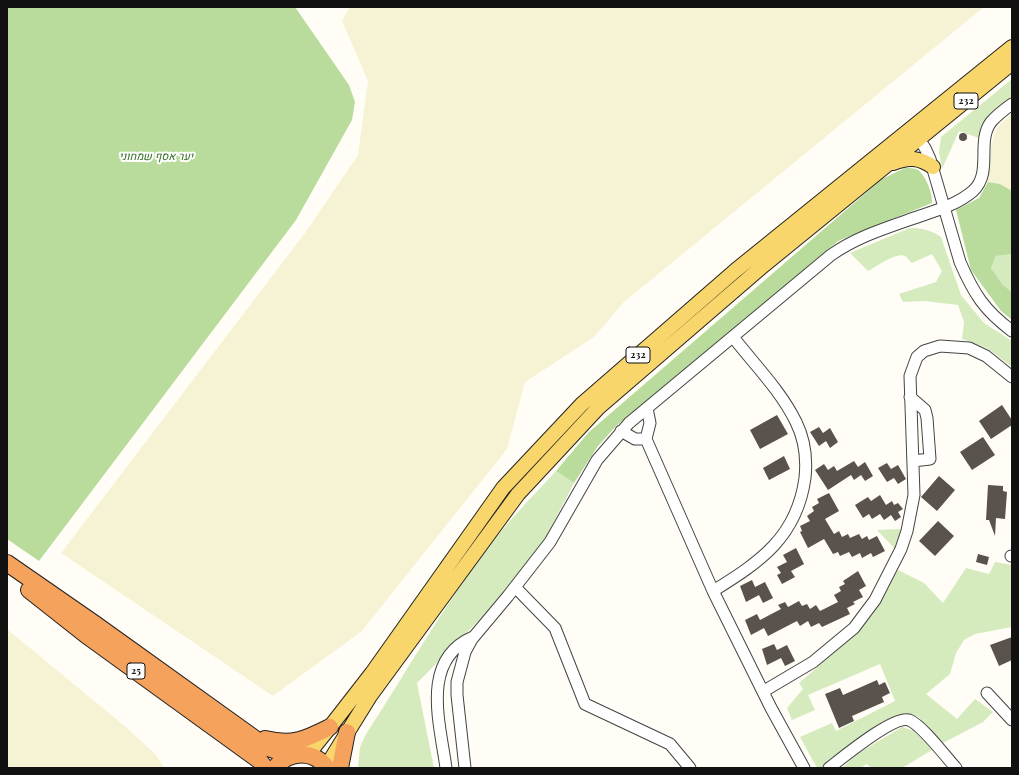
<!DOCTYPE html>
<meta charset="utf-8">
<style>
body{margin:0}
#map{position:relative;width:1019px;height:775px;overflow:hidden;background:#fffdf5;font-family:"Playfair Display",serif}
canvas{display:block}
.frame{position:absolute;inset:0;border:8px solid #111;pointer-events:none}
</style>
<div id="map">
<canvas width="1019" height="775"></canvas>
<div class="frame"></div>
</div>
<script>
const context = document.querySelector('canvas').getContext('2d');
context.lineJoin = 'round';
function fillPath(path, color) { context.fillStyle = color; context.fill(path, 'evenodd'); }
function trace(path, color, width, dash) { context.strokeStyle = color; context.lineWidth = width; context.lineCap = dash ? 'butt' : 'round'; context.setLineDash(dash || []); context.stroke(path); }
function label(font, color, halo, rows, align = 'center') {
  context.font = font + ' "Playfair Display",Heebo,serif'; context.lineWidth = 4; context.setLineDash([]); context.textBaseline = 'middle'; context.strokeStyle = halo; context.fillStyle = color; for (const [text, x, y, turn = 0] of rows) {
    context.save(); context.translate(x, y); context.rotate((+turn || 0) * Math.PI / 180); context.textAlign = isNaN(turn) ? turn : align; if (halo) context.strokeText(text, 0, 0); context.fillText(text, 0, 0); context.restore();
  }
}
const farmland = new Path2D(`
 M350 7H984L624 302 594 337 525 382 507 449 362 631 273 696 61 553 305 233 358 155 368 81 342 21Z
 M1012 114V191L1000 184 988 182 987 159 996 130 1001 123Z
 M7 629 127 728 156 755 164 768H7Z`);
const green = new Path2D(`
 M1012 79V96C994 111 987 115 979 138L959 131 942 169 939 152 941 137Z
 M910 228C922 228 931 230 941 237L961 295 984 323 1012 341V367L987 348 962 339 964 322 958 305 924 301 903 302 899 294 936 282 942 271 932 254 912 263C910 261 907 257 905 256 896 252 876 267 868 271L850 253Z
 M1012 254V292L1003 285 991 268 996 256Z
 M556 471 574 483 546 537 531 559 483 616 417 683 434 768H358L360 747 366 734C406 673 442 608 486 551 507 522 532 497 556 471Z
 M902 529 895 549 877 530Z
 M995 562 1012 565V627L975 634 964 640 956 653 950 674 926 694 957 719 975 699 993 712 983 722 941 744 919 717 905 713 869 732 825 764 823 768H817L800 737 832 723 836 731 895 701 880 664 808 695 815 710 792 720 787 708 803 689 799 683 856 634 873 614 898 570 924 583 943 603 966 568 989 574Z
 M902 727 914 731 932 750 902 768H871L867 764 860 768H842L857 754Z`);
const forest = new Path2D(`
 M7 7H295L349 85 355 102 352 120 296 220 39 561 7 539Z
 M905 168C909 168 914 168 918 170 925 175 933 193 932 203L838 241 616 426 598 446 574 483 556 471 589 432 882 179Z
 M988 182 1000 184 1012 191V254L996 256 991 268 1003 285 1012 292V320L1001 311 971 270 956 210 979 198Z`);
const building = new Path2D(`
 M959 137a4 4 0 1 1 8 0a4 4 0 1 1-8 0Z
 M1002 405 1012 420V425L991 439 979 421Z
 M777 415 788 434 760 449 750 430Z
 M819 427 823 433 830 428 838 442 830 448 826 441 819 446 810 432Z
 M983 437 995 455 972 470 960 452Z
 M784 456 790 469 769 480 763 468Z
 M854 461 858 467 865 462 873 476 865 481 861 475 854 480 851 475 828 490 815 470 824 464 828 470 834 466 837 471Z
 M887 463 891 469 898 465 906 479 898 484 894 478 887 482 878 468Z
 M939 476 955 490 937 511 921 497Z
 M988 485 1003 486V491L1007 492 1005 519 996 518 995 536 989 520H986Z
 M829 493 839 511 825 519 834 534 839 531 842 537 848 534 850 538 859 534 862 539 867 536 869 540 877 536 885 551 873 557 871 553 862 558 860 553 852 557 849 552 840 556 838 552 833 554 824 539 808 548 800 532 802 531 800 526 810 521 807 516 814 511 812 507 819 503 817 499Z
 M880 495 886 505 892 501 894 505 898 503 903 509 898 512 901 517 895 521 891 515 884 520 880 514 872 519 869 514 863 518 855 505 868 497 871 501Z
 M938 521 954 536 935 556 919 541Z
 M796 548 804 564 791 571 795 577 782 584 777 575 781 573 777 567 787 562 783 555Z
 M978 554 989 557 987 565 976 562Z
 M858 571 866 586 859 590 863 597 853 602 855 604 847 608 850 614 822 627 819 623 811 627 808 621 800 626 797 621 768 636 764 628 751 635 745 620 757 614 760 620 781 609 778 605 785 602 788 607 799 601 802 606 807 604 810 609 816 605 820 611 838 602 834 595 841 591 839 587 845 584 843 581Z
 M752 580 755 587 765 582 773 598 763 603 759 595 746 602 740 586Z
 M1012 637V660L999 666 990 645Z
 M774 644 777 650 787 645 795 661 785 666 781 658 767 665 762 649Z
 M877 680 879 685 885 682 890 693 882 697 884 702 852 716 854 721 839 728 825 694 840 688 843 695Z`);
const minor = new Path2D(`
 M915 133 925 148 930 159 960 262C974 294 984 310 1012 331
 M910 397 925 410 927 418 930 459 913 461
 M621 431 635 439H646L650 423 647 408
 M646 439 713 591 771 708 804 768
 M1011 556H1012
 M515 587 555 628 585 704 670 744 690 768
 M713 591C760 562 797 537 805 478 807 459 805 440 796 422 781 391 754 364 733 337
 M764 691 813 662 854 628 875 600 901 549 907 531 914 495 910 376 917 357 924 351 940 346 969 348 986 356 1012 377
 M987 693 1012 720
 M446 768C440 723 420 660 473 637
 M465 768 457 695V682L465 652 472 639 508 596 550 542 597 460 629 423 831 255C858 236 889 227 920 216 938 210 958 204 973 191 993 173 976 142 991 122 997 115 1005 109 1012 104
 M829 768C842 758 894 715 909 720 922 725 946 757 956 768`);
const major = new Path2D(`
 M893 163C908 157 919 157 933 167
 M300 754 314 747 330 727 372 673 503 488 582 404 736 270 1012 47
 M330 768 331 759 370 696 518 494 598 408 764 265 1012 63`);
const highway = new Path2D(`
 M7 563 95 624 268 748 292 756
 M29 590 86 635 260 761 265 768
 M265 739C293 746 306 739 330 727
 M275 768C289 750 314 750 327 768
 M340 768 347 732`);
const shields = [
 [966,101,24],
 [638,355,24],
 [136,671,18]
];
const shieldNames = [
 ["232",966,101],
 ["232",638,355],
 ["25",136,671]
];
const parkNames = [
 ["יער אסף שמחוני",156,157]
];
fillPath(farmland, '#f6f3d4');
fillPath(green, '#d5ebbd');
fillPath(forest, '#b9dc9c');
fillPath(building, '#5a524d');
trace(minor, '#444', 13);
trace(major, '#222', 16);
trace(highway, '#222', 18);
trace(minor, '#fff', 11);
trace(major, '#f9d66b', 14);
trace(highway, '#f5a25d', 16);
for (const [x, y, w] of shields) { const box = new Path2D(); box.roundRect(x - w / 2, y - 8, w, 16, 3); context.fillStyle = '#fff'; context.fill(box); trace(box, '#111', 1); }
label('bold 10px', '#111', null, shieldNames);
label('italic 11px', '#2f6b1f', '#fff', parkNames);
</script>
